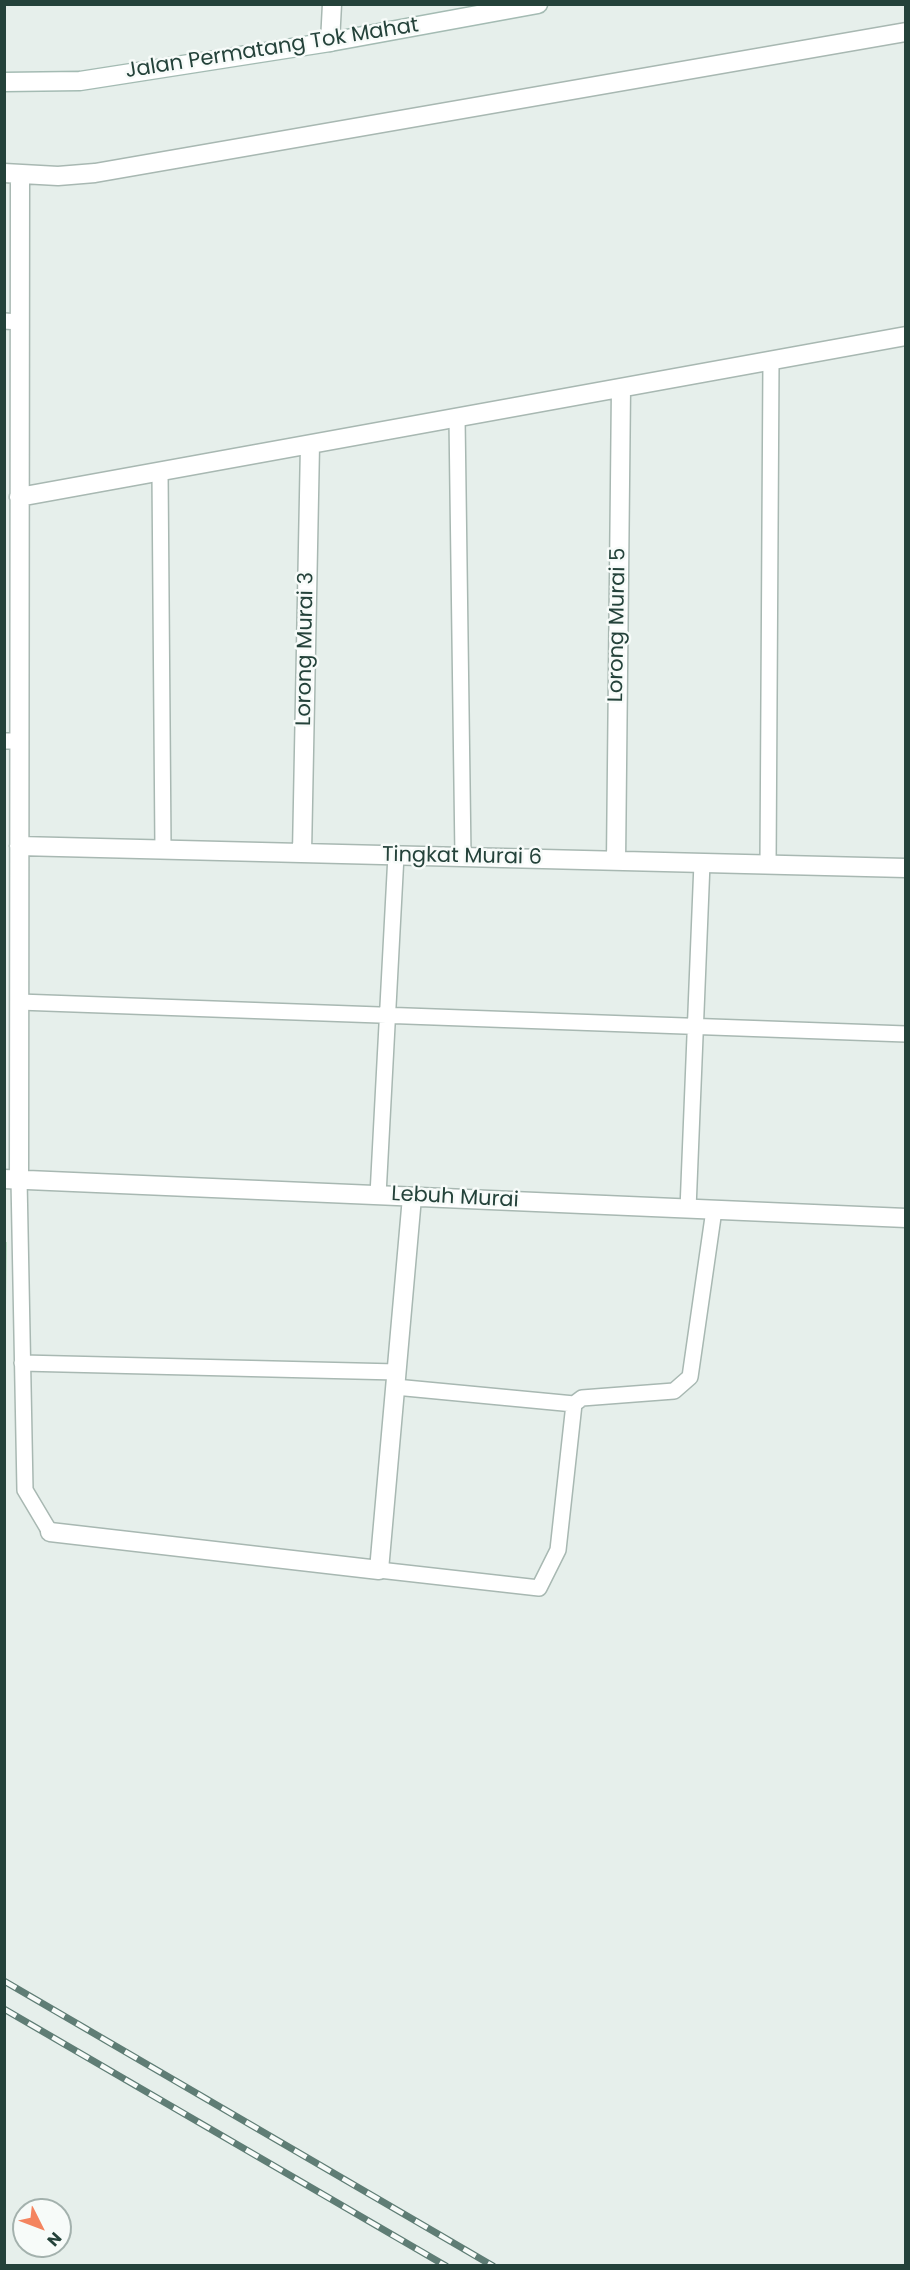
<!DOCTYPE html>
<style>
body{margin:0}
#map{position:relative;width:910px;height:2270px;overflow:hidden;background:#e6efeb;font-family:Poppins,sans-serif}
canvas{display:block}
.frame{position:absolute;inset:0;border:6px solid #24423a;pointer-events:none}
.north{position:absolute;left:12px;top:2198px;width:60px;height:60px;box-sizing:border-box;background:#f7fbf9;border:2px solid #a3b1ad;border-radius:50%;rotate:132deg;font-size:16px;font-weight:700;line-height:24px;text-align:center;color:#24423a}
.north::after{content:'';display:block;margin:auto;width:21px;height:27px;background:#f4845f;clip-path:polygon(50% 0,100% 100%,50% 72%,0 100%)}
</style>
<div id="map">
<canvas width="910" height="2270"></canvas>
<div class="frame"></div>
<div class="north">N</div>
</div>
<script>
const context = document.querySelector('canvas').getContext('2d');
context.lineJoin = 'round';
function fillPath(path, color) { context.fillStyle = color; context.fill(path, 'evenodd'); }
function trace(path, color, width, dash) { context.strokeStyle = color; context.lineWidth = width; context.lineCap = dash ? 'butt' : 'round'; context.setLineDash(dash || []); context.stroke(path); }
function label(font, color, halo, rows, align = 'center') {
  context.font = font + ' Poppins,sans-serif'; context.lineWidth = 5; context.setLineDash([]); context.textBaseline = 'middle'; context.strokeStyle = halo; context.fillStyle = color; for (const [text, x, y, turn = 0] of rows) {
    context.save(); context.translate(x, y); context.rotate((+turn || 0) * Math.PI / 180); context.textAlign = isNaN(turn) ? turn : align; if (halo) context.strokeText(text, 0, 0); context.fillText(text, 0, 0); context.restore();
  }
}
const green = new Path2D(`
 M4 1242H7L5 1369H4Z`);
const lane = new Path2D(`
 M4 321 20 322
 M457 418 463 857
 M160 472 163 849
 M4 741H19
 M768 865 771 361
 M19 1002 906 1034
 M19 1179 25 1490 50 1532
 M378 1195 396 855
 M688 1209 702 863
 M22 1363 397 1372
 M395 1387 574 1404
 M379 1570 539 1588 558 1550 574 1404 582 1398 674 1391 690 1377 714 1210`);
const street = new Path2D(`
 M330 42 332 4
 M4 173 58 176 95 173 906 32
 M19 497 906 336
 M19 846 906 868
 M302 853 310 445
 M616 861 621 388
 M4 1179 906 1218
 M19 1179 20 175
 M50 1532 379 1570 412 1197`);
const secondary = new Path2D(`
 M4 82 80 81 330 42 538 4`);
const rail = new Path2D(`
 M4 1981 493 2266
 M4 2009 446 2266`);
const streetNames = [
 ["Jalan Permatang Tok Mahat",272,49,-9],
 ["Lorong Murai 5",618,625,-89],
 ["Lorong Murai 3",306,649,-89],
 ["Tingkat Murai 6",462,857,1],
 ["Lebuh Murai",455,1198,3]
];
fillPath(green, '#bfe0c8');
trace(lane, '#a8b8b2', 18);
trace(street, '#a8b8b2', 21);
trace(secondary, '#a4bbb3', 21);
trace(lane, '#fff', 15);
trace(street, '#fff', 18);
trace(secondary, '#fff', 18);
trace(rail, '#5f7d75', 7);
trace(rail, '#f7fbf9', 4.5, [14]);
label('21px', '#24423a', '#f7fbf9', streetNames);
</script>
